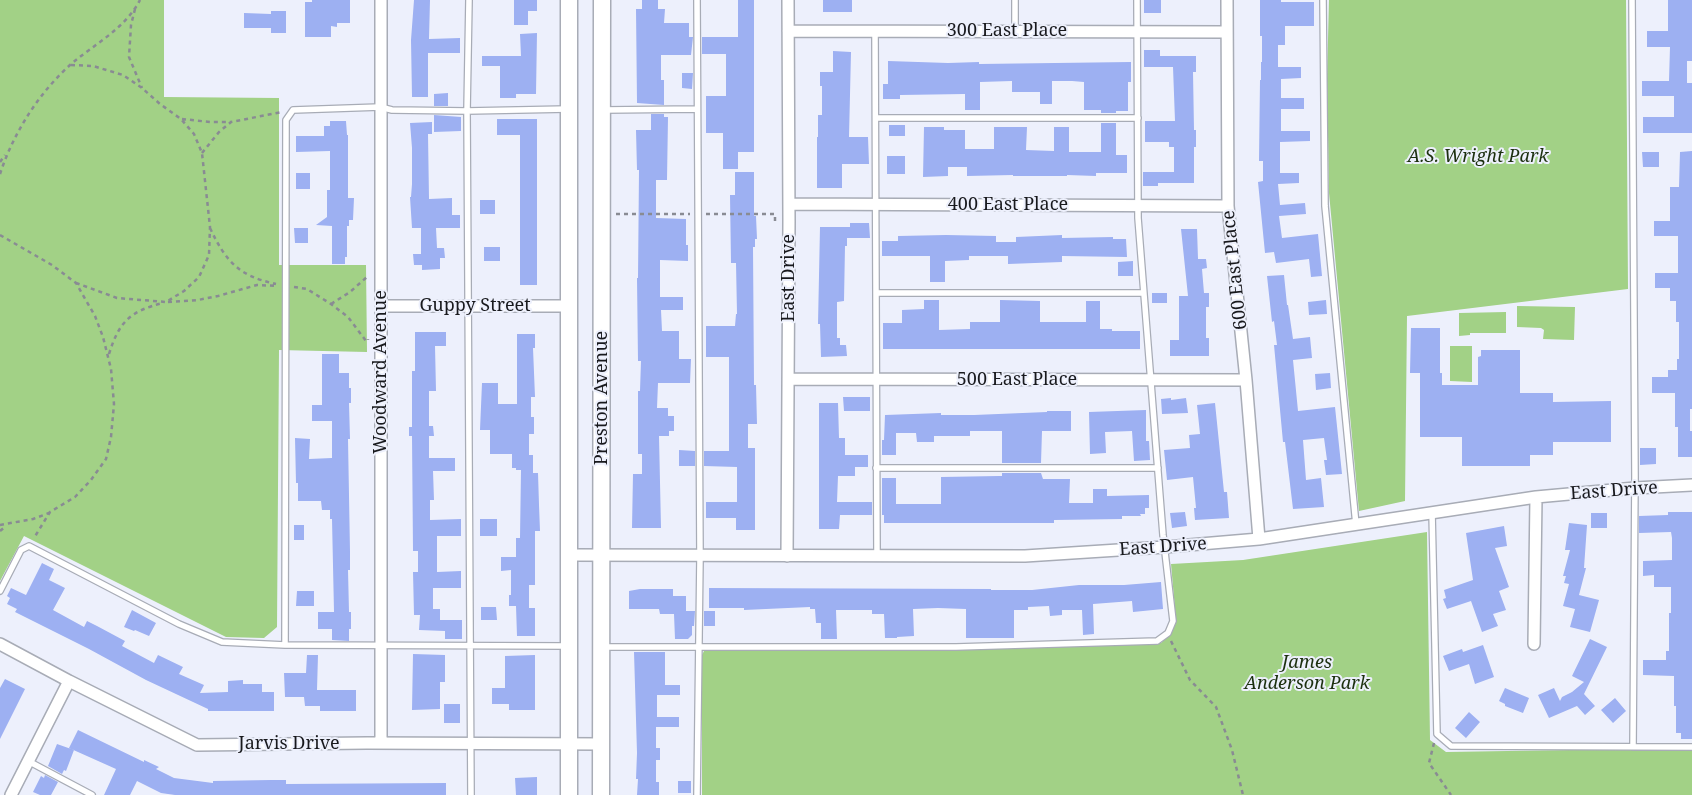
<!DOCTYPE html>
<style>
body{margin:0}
canvas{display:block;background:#edf0fc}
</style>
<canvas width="1692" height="795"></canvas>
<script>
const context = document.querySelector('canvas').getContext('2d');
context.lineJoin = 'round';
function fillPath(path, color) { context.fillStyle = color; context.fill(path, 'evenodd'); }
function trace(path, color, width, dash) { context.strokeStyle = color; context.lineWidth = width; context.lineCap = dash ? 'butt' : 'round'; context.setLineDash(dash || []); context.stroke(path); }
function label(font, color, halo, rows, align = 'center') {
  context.font = font + ' "Noto Serif",serif'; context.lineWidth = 4; context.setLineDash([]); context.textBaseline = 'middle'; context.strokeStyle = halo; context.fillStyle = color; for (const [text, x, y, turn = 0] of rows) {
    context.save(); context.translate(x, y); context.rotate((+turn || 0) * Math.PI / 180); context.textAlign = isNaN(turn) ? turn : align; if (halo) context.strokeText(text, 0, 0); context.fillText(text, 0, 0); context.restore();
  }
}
const green = new Path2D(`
 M0 0H164V97L279 98V265H366L367 352 279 350 277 627 264 638 226 637 24 536 0 581Z
 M1329 0H1626L1628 289 1407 316 1405 501 1359 511 1329 193 1327 79Z
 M1517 306 1575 307 1574 340 1543 339 1544 330 1541 328 1517 327Z
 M1506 312V333H1470V335L1459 336V313Z
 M1450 346H1472V382L1450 381Z
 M1427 532 1430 740 1446 752 1692 748V795H702V655L704 651 709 648C859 648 1010 649 1161 643L1172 632 1176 620 1171 564 1243 560Z`);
const building = new Path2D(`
 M312 0H350V23H337V27L331 26V37H305V2H312Z
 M414 0H430L429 39 460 38V53H428V97H412L411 40Z
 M514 0H537V11H528V25H514Z
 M642 0H658V9H665L664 23H689V37H693L691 55H661V80H664V105L637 103 636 9H642Z
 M738 0H754V152H738V169H723V133H706V96H726V54H702V37H738Z
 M823 0H852V12H823Z
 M1144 0H1161V13H1144Z
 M1260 0H1281V2H1314V26H1285V45H1278V67H1301V78L1281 79V98H1304V109H1281V131H1310V141L1280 142V173H1299V183L1278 184 1280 205 1305 203 1306 214 1279 216 1282 238 1318 234 1322 276 1311 277 1309 259 1276 263 1274 252 1265 253 1258 182 1263 181V161H1259L1260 80H1261V62H1262V36H1260Z
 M1668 0H1692V61H1687V83H1692V133H1643V117H1674V96H1642V81H1669L1670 47H1647V31H1668Z
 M271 11H286V33H271V28H244V13L271 14Z
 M537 33 536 94H516V98H500V66H482V56H521L520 34Z
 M1144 50H1160V56H1196V72H1193L1194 130H1196V147H1194V183H1158V186H1143V172H1174V147H1169V142H1145V121H1175L1173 67H1144Z
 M833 51 851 52 849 137H868L869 164H842V188H817V137H818V115H822V86H820V72H833Z
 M888 61 948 63 979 62V64L1131 62V82H1128V111H1116V113H1101V110H1084V82L1072 81H1052V104H1040V92H1012V81L980 82V110H965V94L900 95V99H883V84H888Z
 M682 73H693L692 89 682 88Z
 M448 93V106H434V94Z
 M651 114H664V117H668L667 180H656V218L686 219V245H688V261L660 260V297H683V310H661L662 331H679V359H691L690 383H658L657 408H668V416H674V431H669V436H659L661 528H632L633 474H642V454H638V391H640L641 361H638L637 278H638L639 170H637L636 130H651Z
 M434 115 461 117V131L434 132Z
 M497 119H537V285H520V135H497Z
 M330 121H346L347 135H348V198H354L353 220H349V226H347V257H345V264H332V226L316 225 327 217V190H330V151L296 152V136H324V126H330Z
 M432 122V134H428L429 199 452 198V215H460V228H436L437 248H444L445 258H440V269L422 270V265H414L413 254H421V228H412L410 197H411L412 184V148L410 123Z
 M1101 123H1116V155H1127V173H1096V176L1067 175V176H1013V175L967 176V167H948V176L923 177 924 127H944V130H965V149H994V127H1027L1026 150 1054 151V127H1069V152H1101Z
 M889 125H905V136H889Z
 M1692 151V409H1690V431H1692V457H1678V427H1675V393H1652V377H1668V370H1677V359H1679V322H1676V301H1670V288H1655V273H1678V236H1654V221H1670V187H1679L1680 152Z
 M1642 152H1659V167H1643Z
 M887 156H905V174H887Z
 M735 172H754V216H756L757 239H755V247H753L754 385H756L757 424H748V448H755V530H736V518H706V502H737V467L704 466V451H729V357H706V326H735L736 314H737L736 263H731L730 195H735Z
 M296 173H310V189H296Z
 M480 200H495V214H480Z
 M850 223H869L870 238H847V246H845L844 301 837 302V338H840V345H846L847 356 821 357 820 324H818L820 227H850Z
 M294 228H308V243H295Z
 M1181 229H1197L1198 259H1206L1207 268 1202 269 1204 293H1209V307H1206V338H1209V356H1170V340H1179V296H1188Z
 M946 235 996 236V242H1016V237L1062 235V238L1113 237V239H1126L1127 257 1062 256V262L1008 264V256H969V260L945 261V282H930V256H882V241H898V236Z
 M484 247H500V261H484Z
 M1133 261V276H1118V262Z
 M1284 275 1287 305H1288L1293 339 1310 337 1312 358 1293 360 1298 411 1335 407 1342 474 1326 475 1324 460H1327L1324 438 1303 440 1306 480 1321 478 1324 507 1293 509 1285 442H1283L1274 345H1277L1274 321 1272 322 1267 276Z
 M1152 293H1167V303H1152Z
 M924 300H939V330L970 329V322H1000V300L1040 301V322H1086V301H1100V329H1112V331H1140V349H883V323H902V310L924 309Z
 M1326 300 1327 314 1309 315 1308 302Z
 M1411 328H1440V373H1442V385H1478V357L1481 356V350H1520V393H1553V402L1611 401V442H1553V455H1530V466H1462V437H1420V373H1410Z
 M415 332H446V346H435L436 391H429V426H433L434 436H429V458H455V471H433L434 500H430V520L461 519V536H437V572L461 571V588H433V609H440V620H462V639H445V631L419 630 420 615H414L413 572H418V551H413L412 436H409V427H412V371H415Z
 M517 334H535V348H533L535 397H531V417H534V434H529V455H533V473H538L539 505 540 531H535V585H529V608H535V636H517L516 606H509V595H511V570L501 571V557H516V538H520L521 470H516V468H512V454H490V430H480L482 383H498V404H517Z
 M322 354H339V373H349V388H351V403H349L350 439H348L350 552V570H348L349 612H351V629H349V641L332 640V629H318V612H334L332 519H330V510H322L321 501H298V483H296L295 438 310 439 309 459 332 458V421H312V405H322Z
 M1330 373 1331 388 1316 390 1315 374Z
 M843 397H870V411H844Z
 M1171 398V400L1186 398 1188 413 1162 414 1161 399Z
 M819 403H838L839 438H845V455H868V467H855V476H838L837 502H872V515H840L839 529H819Z
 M1215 403 1224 492H1227L1229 518 1195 520 1194 508H1196L1193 477 1167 480 1164 450 1190 448 1189 435 1200 434 1197 405Z
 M1146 410V441H1149L1150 460 1134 461 1132 431 1105 432 1106 453 1090 454 1089 412Z
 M1047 411H1071V431H1042L1041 463H1002V431H970V436H934V442H917L916 433H896V455H882V440H884L885 415 941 413V415H974L1047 412Z
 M1640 448H1656V464L1640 465Z
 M679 450 695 451V466H679Z
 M1002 473H1041L1043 479H1070L1069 503H1093V489H1107V496L1149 495V508H1145V514H1140L1141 516H1122V519L1054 520V523H884V515H882V478H896V504H941V477L999 476H1002Z
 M1185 512 1187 526 1172 528 1170 513Z
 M1668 512H1692V739H1681V733H1676V706H1674V676L1643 675V660H1666V651H1669V613H1671V587H1654V575L1643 576V561L1672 560V538L1671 532 1639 533V516L1668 515Z
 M1591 513H1607V528H1591Z
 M480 519H497V536H480Z
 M1569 523 1587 525 1584 568H1586L1579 595 1599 600 1590 632 1570 627 1575 609 1563 606 1569 584 1564 583 1566 576H1563L1570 550H1565Z
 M294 525H304V540H294Z
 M1504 526 1507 546 1495 548 1509 587 1499 591 1506 610 1493 614 1498 626 1482 632 1471 601 1447 609 1443 599 1446 598 1444 590 1473 580 1466 533Z
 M42 563 54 569 49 580 65 588 53 610 84 627 87 621 97 626 125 641 122 646 154 663 158 655 183 667 179 674 204 685 200 693 228 692V681L243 680V684H262V692H274V711H208V709L146 680 89 649 15 612 17 609 7 604 10 598 7 596 11 588 26 595Z
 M1161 582 1163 609 1133 612 1132 601 1093 604 1094 634 1083 635 1082 610H1062V615L1050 616 1049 606 1028 607V610H1014V638H966V609L938 608 913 609 914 636 897 637V638H885L884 614H872V610H836L837 639H821V623H816L815 609H810V607L744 610V608H709V588L991 589V590H1032L1079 585H1124Z
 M640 589H673V596H686V611H695L694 626H692V635L688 639H675L674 614H660L659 609H629V591Z
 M297 591H314V606H296Z
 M481 607H496L497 620H481Z
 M132 610 156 623 149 636 135 630 134 631 124 627Z
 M704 611H715V626H704Z
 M1590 639 1607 647 1584 694 1595 706 1585 715 1577 706 1549 718 1538 695 1554 688 1560 701 1562 697 1572 692 1584 682 1572 676Z
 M1483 645 1494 677 1475 684 1469 664 1449 671 1443 656 1462 649 1463 652Z
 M634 652H665V685H680V695H657V717H679V727H656V748H660V760H656V782H659V795H637L638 779H636L637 753Z
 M413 654 445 655V682H440V709L412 710Z
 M307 655H318L317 690H356V711H320V706H305L304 697H285L284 673H306Z
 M535 655V710H509V704H492V688H505V656Z
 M5 679 25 689 0 739V688Z
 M1505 688 1529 698 1523 713 1505 706V704L1499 701Z
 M1615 698 1626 711 1613 723 1601 710Z
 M444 704H460V723H444Z
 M1469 712 1480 722 1466 738 1455 728Z
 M78 730 144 762V760L159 767 156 769 174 778 213 783V781L271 780H286V784L446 783V795H175L161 793 137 781 130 795H104L116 769 69 748Z
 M57 744 74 750 66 771 64 770 62 774 48 766Z
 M45 775 58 782 51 795H40L33 792 41 776 44 778Z
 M537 777V795H516L515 778Z
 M678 781H691V793H678Z`);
const path = new Path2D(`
 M135 9 131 25 129 57 142 88
 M71 65 93 66 123 75 142 88 160 104 181 119 194 134 202 153 210 227 209 255 199 277 184 291 166 302 117 298 76 283
 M182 119 210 122H231
 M202 153 219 132 231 122 282 112
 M0 162 5 155
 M0 174C13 134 38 94 70 65 93 45 125 29 140 0
 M616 214H690
 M706 214H775V221H778
 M210 228C226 262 239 276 276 284
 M0 235 52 265 76 283 95 316 103 337 111 369 114 404 111 437 106 459 91 480 75 497 50 512 34 538
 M294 287 307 289 331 304 348 317 366 341H368V339
 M168 302 198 300 218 296 257 285 278 286
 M331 304 350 292 368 276
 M109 354C119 322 130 311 163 303
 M0 525 33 519 49 513
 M0 531 6 526
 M1171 641 1190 680 1216 707 1232 750 1243 795
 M1434 743 1429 763 1451 795`);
const service = new Path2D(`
 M469 0 467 111 471 795
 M697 0 700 557 697 795
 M1015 0V31
 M1323 0 1325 206 1356 525
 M1632 0 1635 477 1633 747
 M875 32 877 555
 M604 110 697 109
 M876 118H1138
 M876 293H1143
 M876 468H1158
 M1432 512 1437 734 1451 746 1692 747
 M0 591 21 550 29 546 179 624 222 642 285 645 567 646
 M285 645 286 120 293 110 380 107 392 110 467 111 568 109
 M603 647H956L1157 641 1168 633 1173 621 1163 535 1138 218 1137 0
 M28 761 92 795`);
const minor = new Path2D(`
 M381 0V743
 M1227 0 1228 206 1246 380 1259 539
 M788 31 1227 32
 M789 204 1228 206
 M381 306H569
 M788 379 1246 380
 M569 555 1025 556 1165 547 1259 539 1536 497 1635 488 1692 485
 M787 556 789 221 788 0
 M0 644 69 681 197 745 367 743 602 744
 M1534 644 1536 497
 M11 795 69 681`);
const secondary = new Path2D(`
 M569 0V795
 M601 795 602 0`);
const streetNames = [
 ["300 East Place",1007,31],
 ["400 East Place",1008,205],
 ["600 East Place",1235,270,-96],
 ["East Drive",789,278,-90],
 ["Guppy Street",475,306],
 ["Woodward Avenue",381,372,-90],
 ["500 East Place",1017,380],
 ["Preston Avenue",602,398,-90],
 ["East Drive",1614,491,-4],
 ["East Drive",1163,547,-4],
 ["Jarvis Drive",289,744]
];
const parkNames = [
 ["A.S. Wright Park",1478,157],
 ["James",1307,663],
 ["Anderson Park",1307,684]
];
fillPath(green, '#a2d186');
fillPath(building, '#9db0f2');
trace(service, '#a8acb6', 8);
trace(minor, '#a8acb6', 14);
trace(secondary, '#a8acb6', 19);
trace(path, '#898b93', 2.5, [4, 4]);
trace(service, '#fff', 5.5);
trace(minor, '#fff', 11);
trace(secondary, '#fff', 16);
label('18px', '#18191d', '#edf0fc', streetNames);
label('italic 18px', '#1c300f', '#edf0fc', parkNames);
</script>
